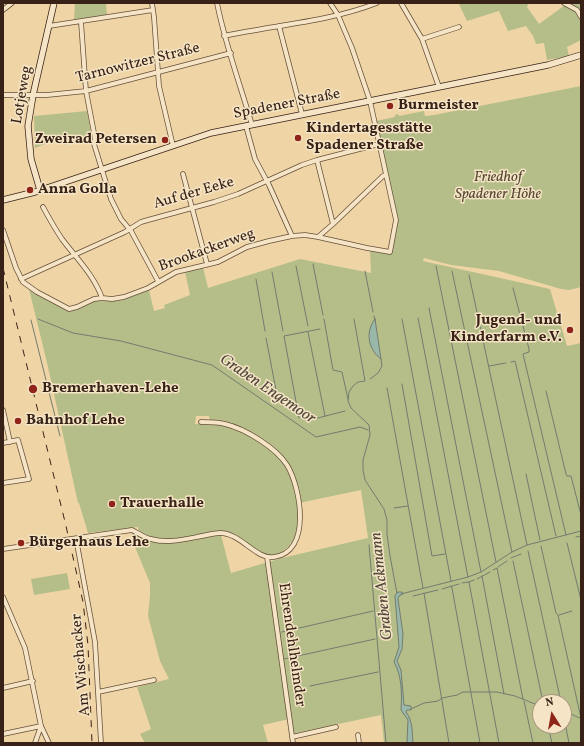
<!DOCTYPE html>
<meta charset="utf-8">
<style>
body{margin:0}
#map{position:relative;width:584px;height:746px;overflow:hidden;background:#efd5a6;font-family:Vollkorn,serif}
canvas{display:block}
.frame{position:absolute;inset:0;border:4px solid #382217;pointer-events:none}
.north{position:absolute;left:532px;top:694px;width:40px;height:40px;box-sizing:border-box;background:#f5e4c5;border:1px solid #a9967f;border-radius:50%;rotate:349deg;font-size:11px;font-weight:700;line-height:16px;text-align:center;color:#382217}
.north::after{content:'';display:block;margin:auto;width:14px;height:18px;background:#8f2418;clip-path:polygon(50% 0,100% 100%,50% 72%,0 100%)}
</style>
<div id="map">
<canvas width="584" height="746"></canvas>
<div class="frame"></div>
<div class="north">N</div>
</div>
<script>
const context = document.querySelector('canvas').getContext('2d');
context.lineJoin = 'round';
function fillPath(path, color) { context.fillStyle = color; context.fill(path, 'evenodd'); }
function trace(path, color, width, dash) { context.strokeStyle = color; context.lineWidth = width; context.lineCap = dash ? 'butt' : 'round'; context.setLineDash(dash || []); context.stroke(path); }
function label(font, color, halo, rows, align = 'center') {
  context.font = font + ' Vollkorn,serif'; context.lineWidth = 3; context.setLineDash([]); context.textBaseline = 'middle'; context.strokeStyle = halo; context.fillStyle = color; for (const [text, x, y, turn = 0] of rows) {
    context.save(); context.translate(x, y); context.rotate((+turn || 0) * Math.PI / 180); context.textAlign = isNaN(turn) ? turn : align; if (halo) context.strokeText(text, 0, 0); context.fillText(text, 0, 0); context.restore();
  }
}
const green = new Path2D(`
 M75 3H106L107 15 74 20Z
 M460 3H529L527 7 539 24 565 5 562 3H581V40L567 47 569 56 547 60 544 43 536 44 533 36 526 26 508 31 499 11 467 21 459 4Z
 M581 86V287L569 290 561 289 499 271 451 265 424 258 423 261 550 289 567 346 581 343V743H384L381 715 291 734 289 719 263 725 268 743H145L140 734 151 729 137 687 169 679 160 661 148 616 150 595V583L135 547 131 531C137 535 144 539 151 541 172 546 200 538 221 535L231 573 282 558 368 538 361 490 299 503C297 490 295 476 288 464 272 440 238 422 210 421L209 416H196L195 424C205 424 216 423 226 425 240 428 264 443 275 453 294 473 311 526 288 547 284 550 280 554 275 555 258 559 241 530 218 532 191 533 165 548 139 532L138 527 88 533 79 503H78L48 367 29 289 63 308 74 310 94 300 99 299 112 301 125 299 149 290 154 311 165 308 164 305 190 295 185 272 203 267 208 288 300 259 371 273 370 250 391 254 398 219 376 121 395 117V115L398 114 399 116 424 111 425 116 434 115ZM540 702H564V726H540Z
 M87 111 92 139 65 145 61 138 35 148 34 116Z
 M67 573 70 589 34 595 31 579Z`);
const water = new Path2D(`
 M375 319 381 359C368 349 365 332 375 319Z
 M398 592H402L403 594 399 596 398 599 403 634 402 649 397 661 401 670 404 705 411 706V710H407L406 712C413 721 412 732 413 743H408L407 741 408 720 401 710C402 694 402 676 394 662L399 647 395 596Z`);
const stream = new Path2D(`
 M313 264 323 315
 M296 266 308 326
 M436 266 496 562
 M365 271 373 312
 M452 271 512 552
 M272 272 283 331
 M469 275 527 545
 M256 279 265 331
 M513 288 529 349V352L523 354 566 535
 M429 308 481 572
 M374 316 375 321
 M418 318 468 577
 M38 319 73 333 121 341 212 365 316 437 360 427 368 430
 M324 319 333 370 342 372 348 399
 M354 319 365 381 358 382 353 386 349 392 348 401 351 408 369 425 370 435 363 460V470L365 480 384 509 387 520V534L390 556 397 593
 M402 319 451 581
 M31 320 60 436
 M308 332 325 416
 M266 338 277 395
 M511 362 515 361 556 536
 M489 366 506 363
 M370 379 378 373 382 366 381 359
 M402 384 432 556 445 554
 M387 388 423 588
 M546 391 566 474 567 476H571L581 515
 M299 418 284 336 320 329
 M310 420 345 411
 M526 474 540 540
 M394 508 408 506
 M576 537 581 536
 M567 543 581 600
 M369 545 386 743
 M541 546 556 613 558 615 581 718
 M528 551 561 702
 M511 558 521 554
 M513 561 543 702
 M498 567 507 561
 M493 570 497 568 523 699
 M482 576 504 694
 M477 579 490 572
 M469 582 474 580
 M462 583 469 582 499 743
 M451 586 452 588 480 743
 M442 589 459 584
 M424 593 449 743
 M401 594 468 577 481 572 512 552 527 545 581 531
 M413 596 438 590
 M559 615 572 611
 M282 632 373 611
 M284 659 375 639
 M310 686 378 672
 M524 701 533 743
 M411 709 424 703 438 701 442 698 457 695 463 692H497L515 696 540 706
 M564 711C570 712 573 716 580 718
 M564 718 569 743
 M548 726 552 743`);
const street = new Path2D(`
 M152 3 154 17 159 86 173 146
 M217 3C225 44 240 84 252 125
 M401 3 422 39 439 87
 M564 3 577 10 581 17
 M3 10 12 3
 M81 22 86 91 95 138 94 144 111 199 121 219 131 231 158 281
 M49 26 153 10
 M279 26 302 114
 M224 36C275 25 328 22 377 3
 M422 39 459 27
 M3 95H47L86 91 231 53
 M246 126 255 159 269 185 292 236
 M317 160 333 224
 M183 174 207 264
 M43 207C49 218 55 229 62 239 76 258 94 275 102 298
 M3 230 16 268 23 282 37 292 69 309 77 307 94 299 102 298 112 299 124 297 148 288 176 272 218 262 247 247 269 241 292 236 305 235 318 237 367 248 390 252 396 220 370 101 352 48 338 15 330 3
 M318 237 333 224 383 176 386 175
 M21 279 125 232 141 222 148 220 214 202 238 194 302 165 317 160 379 144
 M3 410 10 442
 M3 443 18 440 29 479 3 483
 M79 538 77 544 95 642 101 743
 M3 549 132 530C138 533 145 538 151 539 168 544 186 539 202 536 208 535 214 533 220 533 241 533 256 560 274 557 312 552 301 488 287 465 276 448 246 429 225 424 218 422 209 422 201 422
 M267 557 293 743
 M3 597 25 648 41 726 49 743
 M3 688 33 681
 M98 692 154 680
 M3 734 41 726
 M358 735 359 743
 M292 737 336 727
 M35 743 41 726`);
const secondary = new Path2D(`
 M40 190 31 159 28 126 33 95 54 3
 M3 200 35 192 211 133 548 65 581 55`);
const rail = new Path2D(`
 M3 268 66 526 83 602 88 645 92 743`);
const markers = [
 [390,106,4,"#8f2418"],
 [298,138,4,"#8f2418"],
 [165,140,4,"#8f2418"],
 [30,190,4,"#8f2418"],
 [570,330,4,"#8f2418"],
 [33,389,5,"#8f2418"],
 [18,421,4,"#8f2418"],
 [112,504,4,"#8f2418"],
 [21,543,4,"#8f2418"]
];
const streetNames = [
 ["Tarnowitzer Straße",138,64,-14],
 ["Lotjeweg",23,95,-80],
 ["Spadener Straße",287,105,-11],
 ["Auf der Eeke",194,194,-16],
 ["Brookackerweg",207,251,-20],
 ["Ehrendehlhelmder",291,645,82],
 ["Am Wischacker",82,665,-95]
];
const poiNames = [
 ["Burmeister",398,106],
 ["Kindertagesstätte",306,129],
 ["Spadener Straße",306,146],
 ["Zweirad Petersen",157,140,"right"],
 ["Anna Golla",38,190],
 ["Jugend- und",562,321,"right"],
 ["Kinderfarm e.V.",562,338,"right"],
 ["Bremerhaven-Lehe",42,389],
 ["Bahnhof Lehe",26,421],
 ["Trauerhalle",120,504],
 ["Bürgerhaus Lehe",29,543]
];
const parkNames = [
 ["Friedhof",498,178],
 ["Spadener Höhe",498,195]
];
const waterNames = [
 ["Graben Engemoor",267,390,34],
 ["Graben Ackmann",383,586,-96]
];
fillPath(green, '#b5be89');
fillPath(water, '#9ab8a9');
trace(water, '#737c6f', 1);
trace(stream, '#737c6f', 1);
trace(street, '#664f3b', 5.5);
trace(secondary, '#382217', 7);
trace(street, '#f5e4c5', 4);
trace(secondary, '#f5e4c5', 5.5);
trace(rail, '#382217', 1, [7, 7]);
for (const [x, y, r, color] of markers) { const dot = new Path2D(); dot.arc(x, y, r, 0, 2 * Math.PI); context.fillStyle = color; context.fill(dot); trace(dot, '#f5e4c5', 1.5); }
label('15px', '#382217', '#f5e4c5', streetNames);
label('bold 15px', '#382217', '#f5e4c5', poiNames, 'left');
label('italic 15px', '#574934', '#f5e4c5', parkNames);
label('italic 16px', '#50483c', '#f5e4c5', waterNames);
</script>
